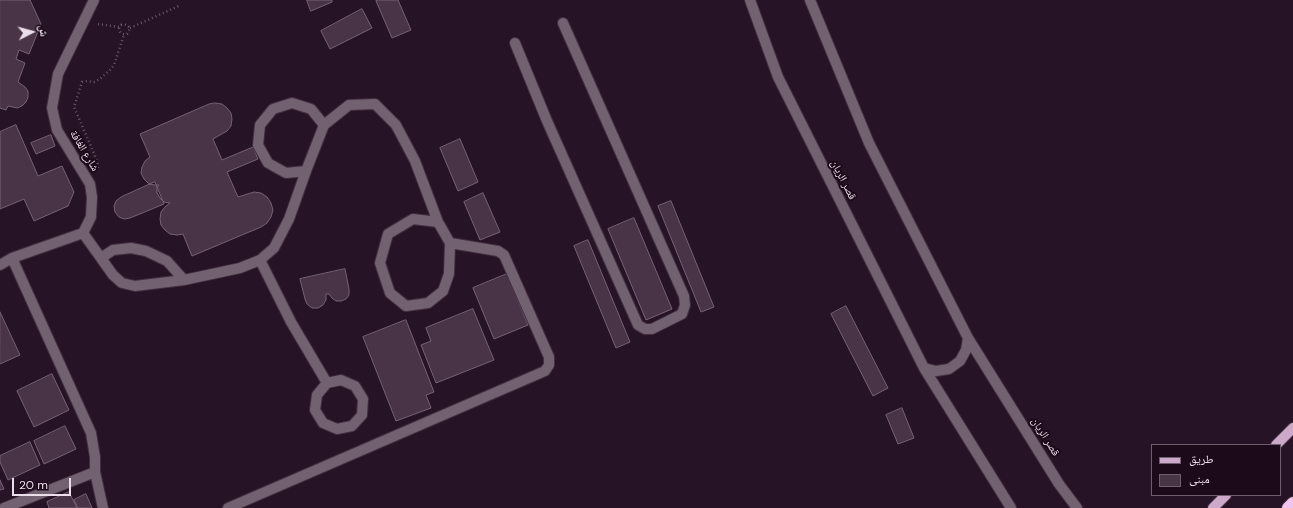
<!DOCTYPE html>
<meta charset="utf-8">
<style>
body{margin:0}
#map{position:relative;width:1293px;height:508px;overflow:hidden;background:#261325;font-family:"DM Sans","Noto Naskh Arabic",sans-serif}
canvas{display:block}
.legend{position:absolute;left:1151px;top:444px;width:130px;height:52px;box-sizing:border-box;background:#1c0a1b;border:1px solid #6f5f6e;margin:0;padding:5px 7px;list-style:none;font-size:12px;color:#ebdeea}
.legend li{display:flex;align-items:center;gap:8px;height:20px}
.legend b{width:20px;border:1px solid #6f5f6e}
.north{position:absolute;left:12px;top:12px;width:40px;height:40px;-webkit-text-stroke:3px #1c0a1b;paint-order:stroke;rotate:84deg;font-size:11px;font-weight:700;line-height:16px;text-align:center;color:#ebdeea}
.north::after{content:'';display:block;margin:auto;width:14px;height:18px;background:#ebdeea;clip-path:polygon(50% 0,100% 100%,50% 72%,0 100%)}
.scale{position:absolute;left:12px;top:478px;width:59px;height:18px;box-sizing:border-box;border:2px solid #ebdeea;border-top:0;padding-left:5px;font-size:12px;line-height:14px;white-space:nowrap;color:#ebdeea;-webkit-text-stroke:3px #1c0a1b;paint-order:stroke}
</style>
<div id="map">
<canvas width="1293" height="508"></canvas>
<ul class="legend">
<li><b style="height:5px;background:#cca8c9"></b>طريق</li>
<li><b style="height:11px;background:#493447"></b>مبنى</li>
</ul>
<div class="north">ش</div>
<div class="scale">20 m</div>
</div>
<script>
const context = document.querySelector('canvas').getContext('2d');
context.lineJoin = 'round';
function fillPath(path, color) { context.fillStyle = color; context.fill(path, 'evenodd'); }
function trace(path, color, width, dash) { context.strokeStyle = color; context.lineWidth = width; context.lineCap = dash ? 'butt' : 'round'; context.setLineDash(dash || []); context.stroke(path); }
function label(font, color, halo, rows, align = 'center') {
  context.font = font + ' "DM Sans","Noto Naskh Arabic",sans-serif'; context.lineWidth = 4; context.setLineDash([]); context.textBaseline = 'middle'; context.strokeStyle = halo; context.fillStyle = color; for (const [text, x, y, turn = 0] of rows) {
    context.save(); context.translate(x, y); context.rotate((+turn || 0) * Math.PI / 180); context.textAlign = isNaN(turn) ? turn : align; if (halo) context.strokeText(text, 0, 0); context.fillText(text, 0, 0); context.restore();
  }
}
const building = new Path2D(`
 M0 0H30L41 24 29 54 19 50 16 59 25 63 18 82 25 87 28 91V97L26 102 22 106 17 108 8 106 6 110 0 108Z
 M307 0H332V2L311 11Z
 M379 0H398L411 30 392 38 376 1Z
 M362 9 372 28 330 49 321 31Z
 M215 103 222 104 227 108 231 113 232 119 231 126 227 131 213 139 222 160 253 147 258 159 227 172 238 197 254 192 261 193 267 197 271 203 273 210 271 217 267 223 261 227 192 256 183 234 177 235 170 234 165 230 161 225 160 219 161 212 165 207 170 203 164 202 160 198 157 193V187L159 185H155L149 184 144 179 141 173 142 167 145 161 150 157 140 134 209 104Z
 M16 125 38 176 62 166 74 192 68 206 34 221 24 199 0 209V132Z
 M51 135 55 146 36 154 31 143Z
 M460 139 478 182 458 191 440 148Z
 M155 182 164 204 130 218 124 219 119 217 115 212 114 206 116 201 121 197Z
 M483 193 500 232 480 240 464 202Z
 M671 201 714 307 701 312 658 206Z
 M634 218 672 309 646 320 608 229Z
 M588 240 630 342 616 348 574 246Z
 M345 269 349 289V295L346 299 341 301H336L332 298 329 294H326V300L323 305 318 308H312L307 304 305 299 300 279Z
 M507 274 528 325 494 339 473 288Z
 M846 306 888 388 873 396 831 314Z
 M473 309 494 360 436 383 421 345 431 341 426 328Z
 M0 312 20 355 0 364Z
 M406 320 434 392 426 395 431 408 396 421 363 337Z
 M52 374 69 410 34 427 17 391Z
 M902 408 914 438 898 444 886 415Z
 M65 426 76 449 44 464 34 441Z
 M30 442 40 465 8 480 0 462V456Z
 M0 480 4 489 0 490Z
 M69 492 77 508H49L47 502Z
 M86 494 92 508H78L74 500Z`);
const path = new Path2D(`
 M98 24 119 27 121 25C126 24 127 25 130 28L129 31 127 34C122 35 119 33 119 27
 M130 28 181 5
 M98 168V165L96 158 74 107 82 82 85 81 94 82 100 79 111 69 114 65 124 35`);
const minor = new Path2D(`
 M750 0 778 77 924 368 1011 508
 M810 0 869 143 968 338 1059 484 1077 508
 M515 43 547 121 638 325 645 329H652L682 314 685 305 684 296 563 23
 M306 171 286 173 268 163 258 145 260 125 273 109 292 103 311 109 324 125
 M413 219 438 222 450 243 449 274 443 291 428 303 406 306 390 293 380 263 388 234Z
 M83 233 113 275 122 283 135 286 184 280 240 268 260 260 274 248 289 219 306 171 324 125 349 105 375 104 396 125 415 161 438 222
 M101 258 113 250 131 248 146 251 167 261 184 280
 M260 260 291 322 327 383
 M0 265 12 258 83 233 91 217 92 197 90 184 57 130 52 108 58 74 94 0
 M924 368 936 371 949 369 960 361 966 350 968 338
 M341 380 355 386 363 399 362 415 352 426 337 429 323 423 315 410 317 395 327 383Z
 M95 472 103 508
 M4 508 95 472V457L91 433 12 258
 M228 508 545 371 549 365V357L504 255 498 251 450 243`);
const major = new Path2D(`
 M1276 445 1293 428
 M1213 508 1226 495`);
const highway = new Path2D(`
 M1288 508 1293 503`);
const streetNames = [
 ["شارع الغافة",84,151,59],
 ["قصر الريان",843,180,63],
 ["قصر الريان",1045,437,58]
];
fillPath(building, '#493447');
trace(building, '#776176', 1);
trace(minor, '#422f41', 12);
trace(major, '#422f41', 12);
trace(highway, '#422f41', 14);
trace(path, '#695868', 2.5, [1, 3]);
trace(minor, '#726170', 10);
trace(major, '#cca8c9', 10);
trace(highway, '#f0c4ec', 12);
label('11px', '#ebdeea', '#1c0a1b', streetNames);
</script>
